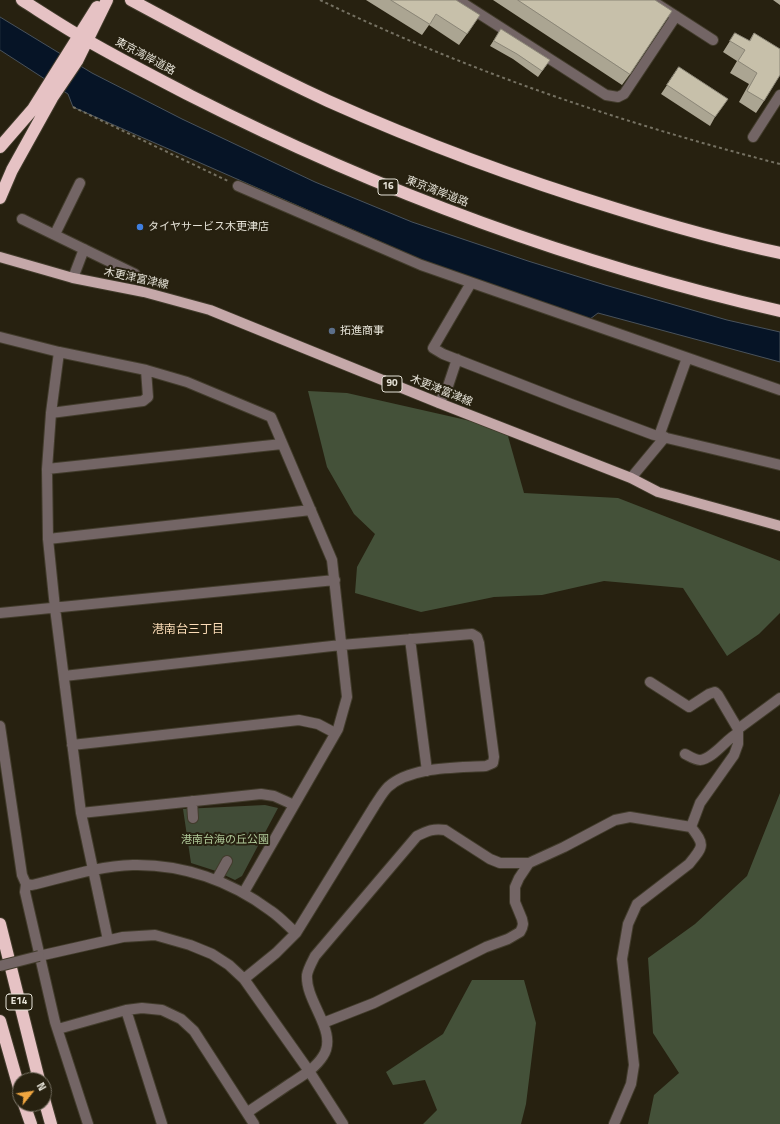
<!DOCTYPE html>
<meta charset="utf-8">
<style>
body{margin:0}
#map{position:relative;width:780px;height:1124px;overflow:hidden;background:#272110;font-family:"Titillium Web",sans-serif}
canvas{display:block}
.north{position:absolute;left:12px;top:1072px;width:40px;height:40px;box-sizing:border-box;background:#272110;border:1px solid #736e60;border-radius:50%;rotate:60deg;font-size:11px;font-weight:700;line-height:16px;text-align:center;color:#e5e2d7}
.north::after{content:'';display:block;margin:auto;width:14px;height:18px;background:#f0a63f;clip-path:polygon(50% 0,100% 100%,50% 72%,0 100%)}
</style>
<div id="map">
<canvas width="780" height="1124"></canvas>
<div class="north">N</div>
</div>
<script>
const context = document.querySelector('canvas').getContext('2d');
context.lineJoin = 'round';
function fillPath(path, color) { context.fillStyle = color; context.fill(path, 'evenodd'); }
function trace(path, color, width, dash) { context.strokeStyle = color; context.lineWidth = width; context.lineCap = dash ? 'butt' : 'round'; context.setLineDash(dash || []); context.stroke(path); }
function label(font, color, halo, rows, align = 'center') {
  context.font = font + ' "Titillium Web","Noto Sans JP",sans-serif'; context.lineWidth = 4; context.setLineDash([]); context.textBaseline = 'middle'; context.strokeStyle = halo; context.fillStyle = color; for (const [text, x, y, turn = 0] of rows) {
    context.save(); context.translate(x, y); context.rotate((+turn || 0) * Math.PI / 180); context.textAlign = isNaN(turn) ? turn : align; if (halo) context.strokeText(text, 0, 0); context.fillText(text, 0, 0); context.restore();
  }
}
const green = new Path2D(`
 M265 805 278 808 242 876 235 880 216 871 191 863 183 809Z`);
const forest = new Path2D(`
 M308 391 347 393 506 429 524 493 618 498 780 561V613L759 634 727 656 683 588 604 581 542 595 494 597 421 612 355 593 357 567 375 534 354 514 327 467Z
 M780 793V1124H648L654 1095 679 1073 653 1033 648 958 695 924 747 876Z
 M472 980H524L536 1023 526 1104 521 1124H423L437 1110 425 1080 393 1085 386 1072 443 1034Z`);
const water = new Path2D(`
 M0 17 92 73 182 119 315 182 412 222 528 261 605 285 727 320 780 332V362L598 313 590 319 426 262 73 107 68 94 0 50Z`);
const path = new Path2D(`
 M320 0C467 71 622 123 780 164
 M73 107 230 182`);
const minor = new Path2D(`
 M458 0 606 95 618 97 624 94 676 16
 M651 0 713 40
 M753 137 780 95
 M238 186 421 265 780 390
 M22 219 135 274
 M55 234 80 183
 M73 278 84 249
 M471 283 433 348 443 354 571 404 654 435 780 465
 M0 337 59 352 146 370 187 382 271 417 332 560 347 697 338 729 244 892
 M59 352 51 413 47 469 48 539 55 608 81 813 108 940
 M439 403 447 389 457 359
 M51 413 143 401 148 397 146 370
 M659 436 687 358
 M47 469 282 444
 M631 478 665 437
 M48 539 311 510
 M0 613 335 580
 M410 639 427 771
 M64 676 341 645 472 634 477 637 479 643 494 757 493 763 486 766C457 768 411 766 388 787 383 792 379 799 375 805L296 933 276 953 244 979
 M650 682 689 707 709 694 715 692 718 695 738 729
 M0 726 22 875 26 884 32 885C65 877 99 866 133 865 183 864 231 881 271 911 280 917 288 926 296 933
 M72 745 299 720 318 724 335 733
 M685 754C689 756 695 760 700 760 713 759 726 739 738 733
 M192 801 193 818
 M81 813 261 794 274 796 294 805
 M691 827 700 803 734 755 738 744V729L780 698
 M217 879 227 861
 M26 884 25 892 55 1022 88 1124
 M39 956 123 937 155 935 190 945 212 954 229 965 244 979 309 1071 343 1124
 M126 1010 162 1124
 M323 1023 374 1003 486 947 508 939 520 932 522 928 523 924 522 919 515 902V887L519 878 529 863
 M58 1029 126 1010 142 1008 162 1010 181 1019 194 1031 254 1124
 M248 1112C261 1103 275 1094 288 1085 300 1077 315 1069 323 1056 339 1032 305 1002 307 975 308 969 312 962 315 956L417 836C427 831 434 828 445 830L490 859 500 863H529L564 847 615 820 630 817 691 827C705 845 704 846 689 864L637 904 628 924 622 959 634 1065 631 1084 614 1124`);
const major = new Path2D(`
 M0 257 73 278 144 292 210 310 439 403 631 478 658 492 780 526`);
const highway = new Path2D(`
 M22 0C41 12 59 24 78 35 115 57 153 76 191 96 378 191 575 264 780 311
 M131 0C196 35 261 70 328 101 422 143 519 179 617 209 671 226 725 241 780 253
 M0 147 33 109 97 7
 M0 198 12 170 52 98 77 61 107 0
 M0 924 39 1080
 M0 1021 20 1091
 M44 1099 51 1124
 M24 1104 31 1124`);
const minorBridge = new Path2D(`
 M0 966 39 956`);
const wall = new Path2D(`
 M366 0H456L467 34 459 45 429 25 422 35Z
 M493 0H655L630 74 622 85Z
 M773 0H780V5Z
 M501 29 550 60 538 77 513 59 490 46Z
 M735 33 749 41 754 33 764 101 756 113 739 102 749 84 730 73 737 61 723 52Z
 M679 67 715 117 710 126 661 94Z`);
const building = new Path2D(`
 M391 0H456L480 15 467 34 436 14 430 24Z
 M518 0H655L672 11 630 74Z
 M501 29 550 60 542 71 517 54 494 41Z
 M735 33 750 41 754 33 780 49V75L764 101 747 91 757 73 738 61 745 50 730 41Z
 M679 67 728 99 715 117 667 85Z`);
const markers = [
 [140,227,4,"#3f7fe0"],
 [332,331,4,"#5c6f8a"]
];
const shields = [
 [388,187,20],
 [392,384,20],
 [19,1002,26]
];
const shieldNames = [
 ["16",388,187],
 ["90",392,384],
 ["E14",19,1002]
];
const streetNames = [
 ["東京湾岸道路",145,57,28],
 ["東京湾岸道路",437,192,21],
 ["木更津富津線",136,279,12],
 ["木更津富津線",441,391,22]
];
const poiNames = [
 ["タイヤサービス木更津店",148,227],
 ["拓進商事",340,331]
];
const parkNames = [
 ["港南台海の丘公園",225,840]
];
const neighbourhoodNames = [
 ["港南台三丁目",188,630]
];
fillPath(green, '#414c37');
fillPath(forest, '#445139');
fillPath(water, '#061426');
trace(water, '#49525b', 1);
trace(minor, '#423c2c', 12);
trace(major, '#423c2c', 12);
trace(highway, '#423c2c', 14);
trace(path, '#757162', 2, [3, 3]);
trace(minor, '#736565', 10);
trace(major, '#c5a8a9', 10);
trace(highway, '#e6c2c4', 12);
trace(minorBridge, '#423c2c', 12, []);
trace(minorBridge, '#736565', 10);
fillPath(wall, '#aba592');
fillPath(building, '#c7c0aa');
trace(building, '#8b8677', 1);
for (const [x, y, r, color] of markers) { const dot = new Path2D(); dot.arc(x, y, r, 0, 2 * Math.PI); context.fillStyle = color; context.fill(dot); trace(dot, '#272110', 1.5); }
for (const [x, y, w] of shields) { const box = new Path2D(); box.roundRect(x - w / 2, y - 8, w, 16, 3); context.fillStyle = '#272110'; context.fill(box); trace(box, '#e5e2d7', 1); }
label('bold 10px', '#e5e2d7', null, shieldNames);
label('11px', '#e5e2d7', '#272110', streetNames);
label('11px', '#e5e2d7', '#272110', poiNames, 'left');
label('11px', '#afc898', '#272110', parkNames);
label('12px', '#fcddb8', '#272110', neighbourhoodNames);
</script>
